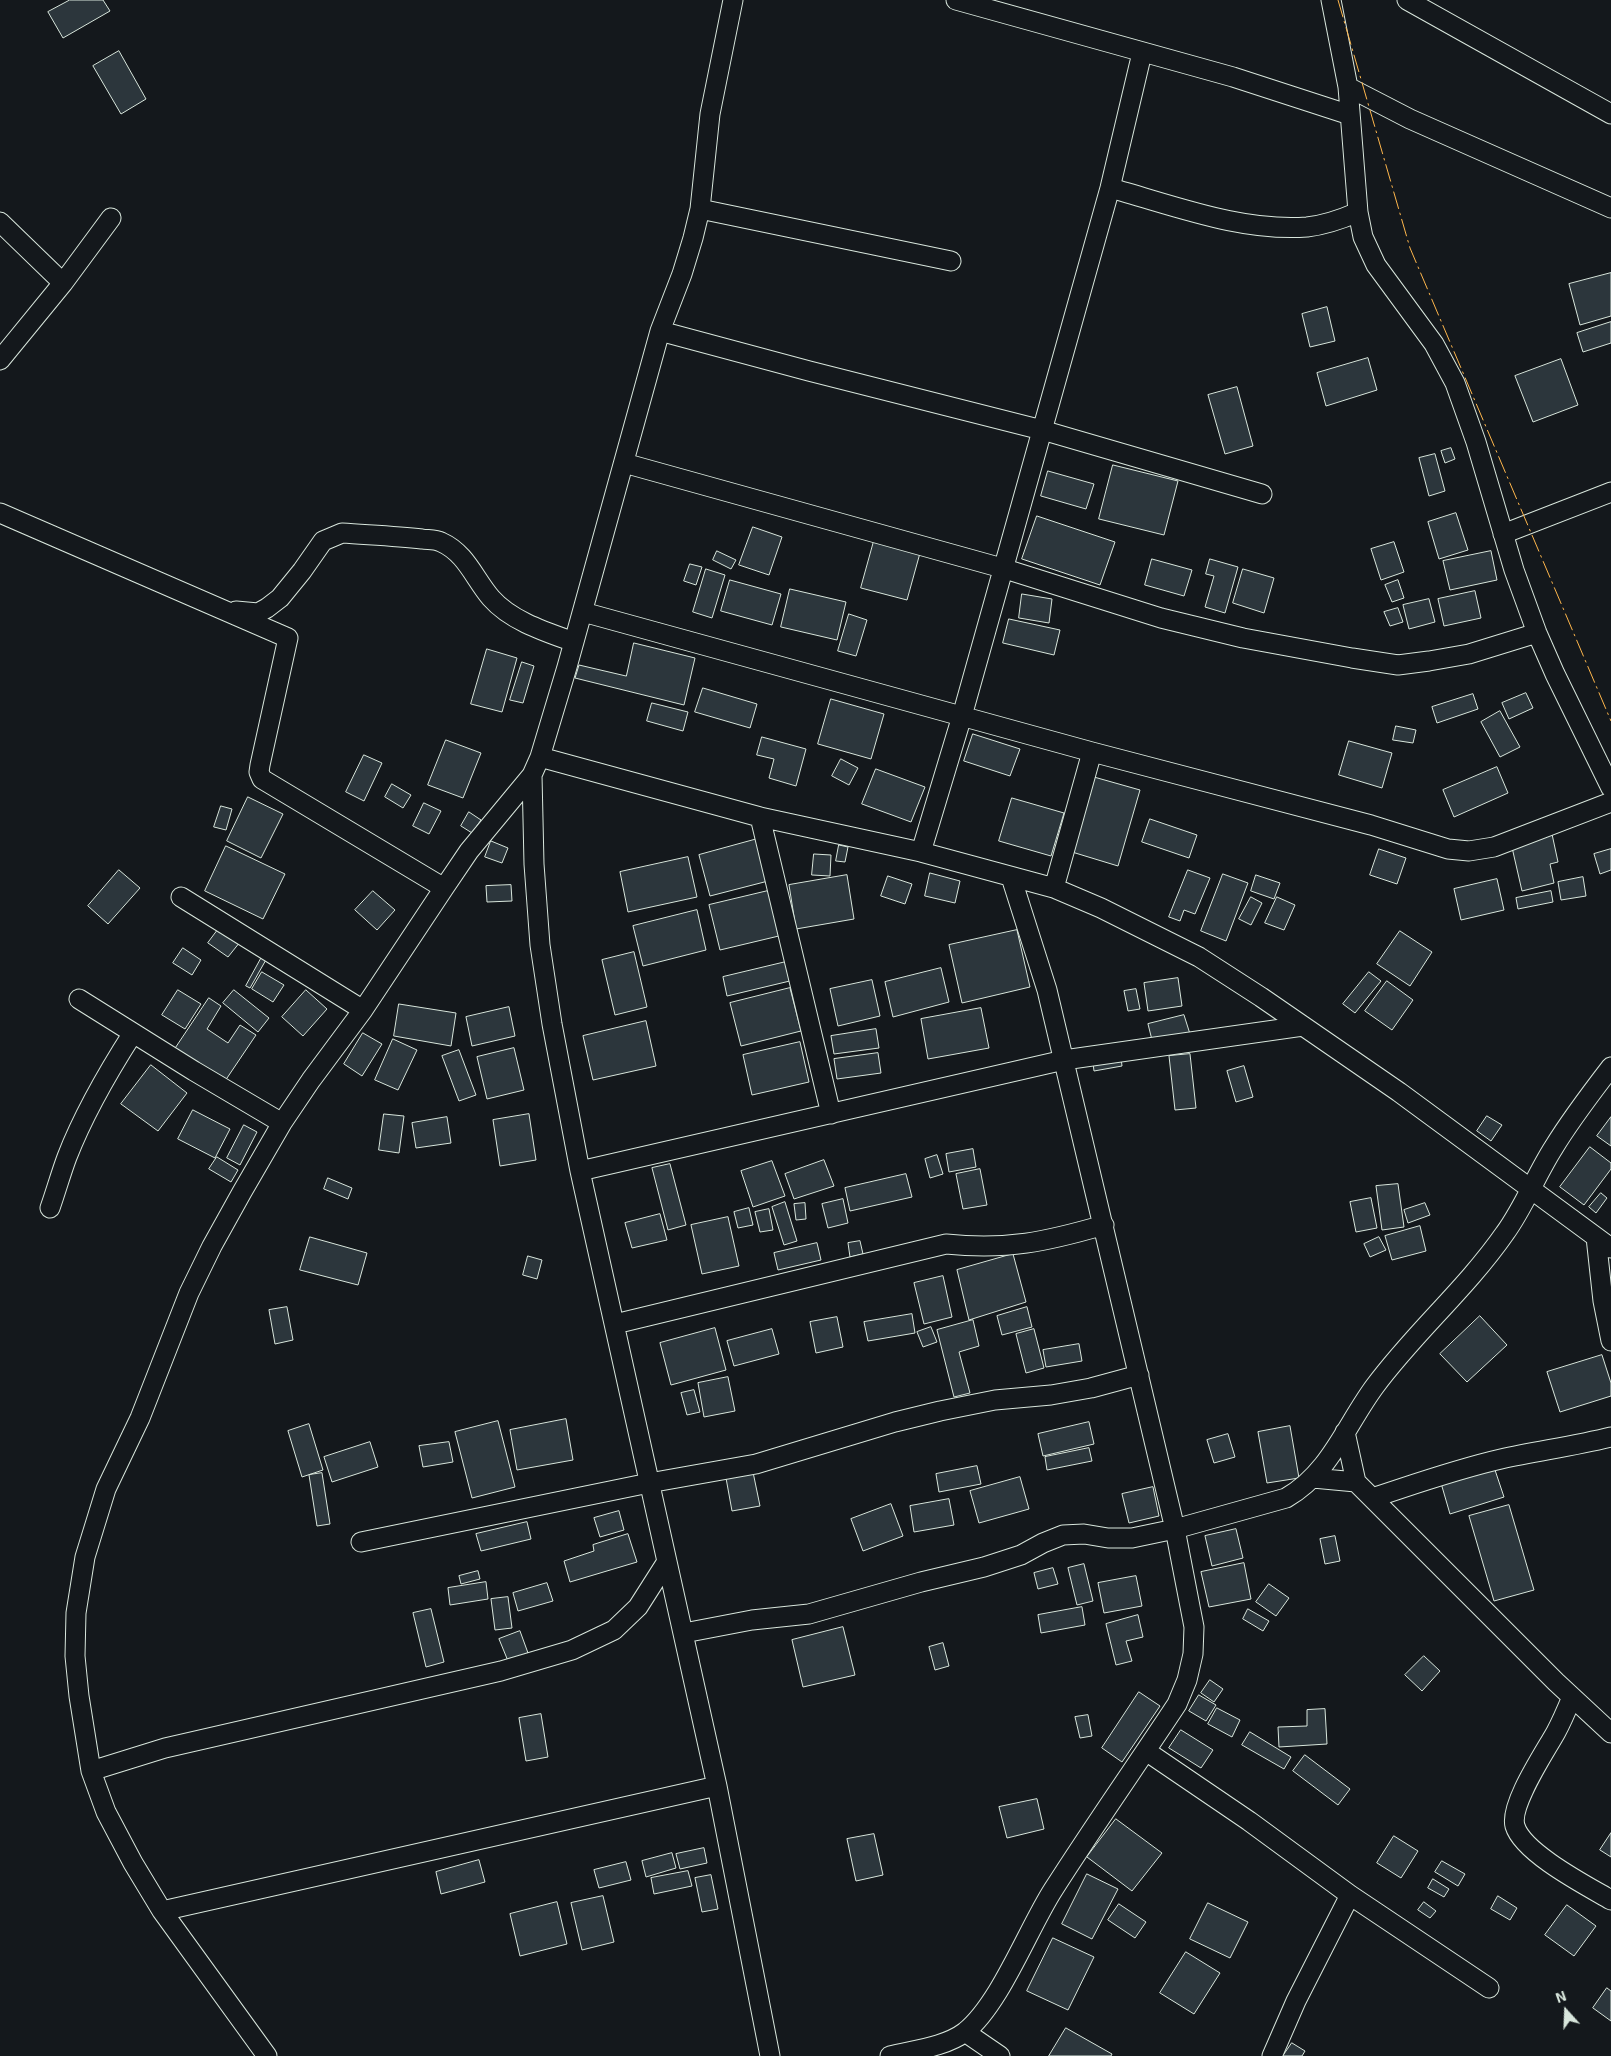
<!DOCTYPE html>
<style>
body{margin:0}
#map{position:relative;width:1611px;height:2056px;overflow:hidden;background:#14181c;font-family:"Exo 2",sans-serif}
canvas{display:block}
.north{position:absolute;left:1541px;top:1986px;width:50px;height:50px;-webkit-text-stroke:4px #14181c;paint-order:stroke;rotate:340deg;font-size:14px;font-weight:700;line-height:20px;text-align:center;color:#d8e6dc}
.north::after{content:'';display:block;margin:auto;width:18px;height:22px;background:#d8e6dc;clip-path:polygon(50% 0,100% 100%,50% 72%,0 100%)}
</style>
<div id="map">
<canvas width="1611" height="2056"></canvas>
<div class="north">N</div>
</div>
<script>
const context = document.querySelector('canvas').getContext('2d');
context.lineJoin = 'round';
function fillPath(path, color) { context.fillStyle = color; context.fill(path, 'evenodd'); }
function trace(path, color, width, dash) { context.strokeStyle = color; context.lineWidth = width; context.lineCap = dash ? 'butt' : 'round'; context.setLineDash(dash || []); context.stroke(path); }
const building = new Path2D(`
 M70 0H103L110 11 63 38 48 12Z
 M119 51 146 99 121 114 93 66Z
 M1611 273V316L1580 325 1569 284Z
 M1327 307 1335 341 1310 347 1302 314Z
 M1611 322V343L1583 352 1577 333Z
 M1368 358 1377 390 1326 406 1317 373Z
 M1561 359 1578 405 1533 422 1515 376Z
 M1237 387 1253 446 1225 454 1208 395Z
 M1451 448 1455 459 1445 463 1441 451Z
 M1435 454 1445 491 1429 496 1419 458Z
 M1113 465 1178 481 1164 535 1099 519Z
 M1048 471 1094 484 1086 509 1041 496Z
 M1456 513 1468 550 1439 559 1428 522Z
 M1037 516 1115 542 1100 585 1022 559Z
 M753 527 782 537 769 575 739 565Z
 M874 541 920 553 907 600 861 588Z
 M1394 542 1404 572 1381 580 1371 549Z
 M717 551 736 560 731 569 713 560Z
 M1491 551 1497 580 1450 590 1443 561Z
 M1152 559 1192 570 1184 596 1145 585Z
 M1210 559 1238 567 1225 613 1205 607 1214 576 1206 574Z
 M690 564 702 567 696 585 684 581Z
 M706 569 725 575 712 618 693 612Z
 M1243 569 1274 578 1264 613 1233 603Z
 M730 580 781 594 772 625 721 611Z
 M1398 580 1404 598 1392 602 1385 585Z
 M790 589 846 602 837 640 781 627Z
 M1475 591 1481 618 1444 626 1438 599Z
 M1022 594 1052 599 1049 623 1019 618Z
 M1429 599 1435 622 1409 629 1403 605Z
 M1398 608 1403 622 1390 626 1384 612Z
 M849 614 867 620 856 656 838 651Z
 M1009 619 1060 630 1054 655 1003 643Z
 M634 643 695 658 684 705 575 678 579 665 626 676Z
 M487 649 517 658 502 712 471 704Z
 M522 662 534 666 523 703 510 700Z
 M703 688 757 704 750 728 695 712Z
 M1526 693 1533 708 1509 719 1502 703Z
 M1473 694 1478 709 1437 723 1432 707Z
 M831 699 884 714 871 759 818 744Z
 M652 703 688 712 683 731 647 721Z
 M1500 711 1520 747 1500 757 1481 722Z
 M1396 726 1416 730 1413 743 1393 740Z
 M973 734 1020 749 1010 776 964 761Z
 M762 737 806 749 796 786 769 778 774 759 757 755Z
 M446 740 481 753 463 798 428 785Z
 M1349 741 1392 753 1382 788 1339 775Z
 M364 755 382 763 364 801 346 792Z
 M841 759 858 768 849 785 832 776Z
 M1497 767 1508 793 1454 817 1443 790Z
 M876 769 925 787 911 822 862 804Z
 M1094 777 1140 790 1118 866 1072 852Z
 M392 784 411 795 403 808 385 797Z
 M248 797 283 814 261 858 227 841Z
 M1012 798 1064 813 1051 856 999 841Z
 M424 803 441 811 429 834 413 826Z
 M221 806 232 809 226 830 214 827Z
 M469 812 481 820 472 833 461 826Z
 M1150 819 1197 835 1189 858 1142 842Z
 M1552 834 1558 862 1550 864 1554 883 1522 891 1511 843Z
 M761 838 772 880 710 896 699 855Z
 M491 841 508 848 502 863 485 857Z
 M839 845 848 847 845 862 836 861Z
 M226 846 285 874 263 919 205 891Z
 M1379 849 1406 858 1397 884 1370 875Z
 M1611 849V870L1600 874 1594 854Z
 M814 854 831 855 830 876 812 875Z
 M688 857 697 897 628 912 620 872Z
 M119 870 140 888 108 924 88 906Z
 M1188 870 1210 878 1195 914 1184 910 1180 921 1169 917Z
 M930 873 960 881 955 903 925 896Z
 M1223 874 1248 883 1226 941 1201 931Z
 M847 875 854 919 796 929 789 885Z
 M1256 875 1280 883 1274 899 1251 891Z
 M888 876 912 884 905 904 881 896Z
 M1583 877 1586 896 1561 900 1558 882Z
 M1497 879 1504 910 1461 920 1454 889Z
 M511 885 512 901 487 902 486 886Z
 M772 890 783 935 720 950 709 905Z
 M373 891 395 910 377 930 355 910Z
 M1551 891 1553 902 1518 909 1516 898Z
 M1251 897 1262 903 1251 925 1239 919Z
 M1277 897 1295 905 1284 930 1265 923Z
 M697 910 706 950 643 966 633 926Z
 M220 927 240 942 228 957 208 943Z
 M1017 930 1030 987 962 1003 949 945Z
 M1400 931 1432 952 1410 986 1377 964Z
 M183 948 201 960 192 975 173 963Z
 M634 952 647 1007 615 1015 602 960Z
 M263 955 267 958 250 988 246 986Z
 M790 961 794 980 727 996 723 977Z
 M941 968 949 1002 893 1017 885 982Z
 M262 972 284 985 273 1002 252 989Z
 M1369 972 1381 981 1355 1013 1343 1004Z
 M1178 978 1182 1006 1148 1011 1144 983Z
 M872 980 880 1016 838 1026 830 989Z
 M1387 981 1413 1000 1392 1030 1365 1011Z
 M790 988 801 1031 741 1046 730 1003Z
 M1136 989 1140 1009 1128 1011 1124 991Z
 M178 990 201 1004 185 1029 162 1015Z
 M234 990 269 1018 258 1032 223 1003Z
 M306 990 327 1009 303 1036 282 1017Z
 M209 998 221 1006 207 1029 228 1043 240 1025 256 1035 225 1081 175 1049Z
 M399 1004 456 1013 451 1046 394 1036Z
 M509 1007 515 1036 472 1046 466 1017Z
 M981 1008 989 1048 928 1059 921 1019Z
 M1184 1015 1190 1034 1153 1044 1148 1024Z
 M646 1021 656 1066 593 1080 583 1036Z
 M876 1029 879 1048 834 1054 831 1036Z
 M363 1033 382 1044 362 1076 344 1064Z
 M393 1039 417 1050 398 1090 375 1080Z
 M800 1042 809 1082 752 1095 743 1055Z
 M514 1048 524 1090 487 1099 477 1057Z
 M459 1050 476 1095 459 1101 442 1056Z
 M1120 1050 1122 1066 1094 1071 1092 1055Z
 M878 1053 881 1073 837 1079 834 1059Z
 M1190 1054 1196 1108 1175 1110 1169 1056Z
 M151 1065 187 1093 158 1131 121 1104Z
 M1244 1066 1253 1097 1236 1102 1227 1071Z
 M193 1110 230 1129 215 1158 178 1139Z
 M384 1114 404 1116 399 1153 379 1150Z
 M529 1114 536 1160 500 1166 493 1120Z
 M1487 1116 1502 1125 1491 1141 1477 1131Z
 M447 1117 451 1143 416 1148 412 1123Z
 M1611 1117V1146L1597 1136Z
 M244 1125 257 1132 240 1165 227 1158Z
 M1590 1147 1611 1163V1169L1584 1205 1560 1187Z
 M973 1149 976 1167 949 1172 946 1154Z
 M937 1155 943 1174 930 1178 925 1159Z
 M217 1157 238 1170 231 1182 209 1169Z
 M824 1160 834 1186 794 1199 785 1174Z
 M772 1161 785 1196 753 1207 741 1171Z
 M670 1164 686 1225 668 1230 652 1168Z
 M980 1169 987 1205 963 1209 956 1174Z
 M906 1174 912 1197 850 1211 845 1188Z
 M328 1178 352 1188 348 1199 324 1189Z
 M1398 1184 1404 1227 1382 1230 1376 1186Z
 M1601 1193 1607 1198 1596 1213 1589 1207Z
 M1371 1198 1377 1228 1356 1232 1350 1202Z
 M843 1199 848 1223 828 1228 822 1204Z
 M785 1202 797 1241 784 1245 772 1207Z
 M805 1203 806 1219 796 1220 794 1204Z
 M1425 1203 1430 1215 1408 1223 1404 1210Z
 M749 1208 753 1225 738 1228 734 1212Z
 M769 1209 773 1230 760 1232 755 1212Z
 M660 1214 667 1240 632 1248 625 1223Z
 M728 1217 739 1266 702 1274 691 1225Z
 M1420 1226 1426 1251 1392 1260 1385 1236Z
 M310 1237 367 1253 358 1285 300 1270Z
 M1379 1237 1386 1250 1370 1257 1364 1244Z
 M860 1241 863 1254 850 1257 848 1243Z
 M817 1243 821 1260 778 1270 774 1253Z
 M1013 1254 1026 1302 969 1320 957 1270Z
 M528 1256 542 1260 537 1279 523 1275Z
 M943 1276 952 1317 924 1324 914 1283Z
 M287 1307 293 1340 275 1344 269 1310Z
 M1027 1307 1032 1327 1002 1335 997 1316Z
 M912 1314 915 1333 868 1341 864 1322Z
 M1480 1316 1507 1345 1467 1382 1440 1354Z
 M837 1317 843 1347 816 1353 810 1322Z
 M973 1320 979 1346 959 1352 970 1393 954 1397 937 1330Z
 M931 1327 937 1342 923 1347 917 1332Z
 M715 1328 726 1370 671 1385 660 1343Z
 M772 1329 779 1354 734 1366 727 1341Z
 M1034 1329 1044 1368 1026 1373 1016 1334Z
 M1079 1344 1082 1361 1046 1367 1043 1350Z
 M1602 1355 1611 1383V1396L1560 1412 1547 1372Z
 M728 1377 735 1411 704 1417 698 1383Z
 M694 1390 700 1412 687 1415 681 1393Z
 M566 1419 573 1460 517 1470 510 1430Z
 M498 1421 515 1487 472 1498 455 1432Z
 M1089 1422 1094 1444 1043 1456 1038 1434Z
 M309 1424 323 1470 302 1477 288 1431Z
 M1290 1426 1299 1478 1267 1483 1258 1432Z
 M1228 1434 1235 1457 1214 1463 1207 1440Z
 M370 1442 378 1467 332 1482 324 1457Z
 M449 1442 453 1462 423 1467 419 1446Z
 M1089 1448 1092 1461 1047 1470 1045 1457Z
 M977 1466 981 1484 939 1492 936 1474Z
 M1494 1467 1504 1497 1450 1514 1441 1483Z
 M753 1472 760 1506 732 1511 726 1478Z
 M322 1473 330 1524 317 1526 309 1475Z
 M1020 1477 1029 1509 979 1523 970 1491Z
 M1153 1487 1159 1516 1129 1523 1122 1494Z
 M949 1499 954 1525 914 1532 910 1506Z
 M891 1504 903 1536 863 1551 851 1519Z
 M1509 1505 1534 1590 1494 1601 1469 1516Z
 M619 1511 624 1530 600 1537 594 1518Z
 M527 1522 531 1539 481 1551 476 1534Z
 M1236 1529 1243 1558 1212 1566 1205 1536Z
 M628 1534 637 1562 570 1582 564 1561 594 1551 593 1545Z
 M1335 1536 1340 1561 1325 1564 1320 1539Z
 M1244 1563 1251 1599 1209 1607 1201 1572Z
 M1084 1564 1093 1601 1077 1605 1068 1568Z
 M1053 1568 1058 1584 1038 1589 1034 1573Z
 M478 1571 480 1579 461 1584 459 1576Z
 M1136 1576 1142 1606 1104 1613 1098 1583Z
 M486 1582 488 1599 450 1605 448 1588Z
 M547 1583 553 1601 518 1611 513 1593Z
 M1269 1584 1289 1598 1276 1616 1256 1602Z
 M508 1597 512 1628 495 1630 491 1599Z
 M1082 1607 1085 1625 1041 1633 1038 1615Z
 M431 1609 444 1662 426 1667 413 1613Z
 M1248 1609 1269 1621 1263 1631 1243 1619Z
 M1138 1615 1143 1637 1126 1641 1132 1661 1116 1665 1106 1624Z
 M843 1627 855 1675 803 1687 792 1640Z
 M520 1631 528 1653 508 1661 499 1639Z
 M943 1643 949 1666 935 1670 929 1647Z
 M1424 1656 1440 1671 1422 1691 1405 1675Z
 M1210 1680 1223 1689 1214 1702 1201 1693Z
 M1139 1692 1160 1706 1122 1762 1102 1748Z
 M1199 1695 1216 1705 1206 1721 1189 1711Z
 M1217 1708 1240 1720 1232 1737 1208 1724Z
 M1325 1709 1327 1744 1279 1747 1278 1727 1307 1726V1710Z
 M541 1714 548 1757 526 1761 519 1718Z
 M1088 1715 1092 1736 1080 1738 1075 1717Z
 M1181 1730 1213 1750 1201 1768 1169 1748Z
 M1250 1732 1291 1757 1284 1769 1242 1745Z
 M1305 1755 1350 1789 1338 1805 1293 1771Z
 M1037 1799 1044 1829 1007 1838 999 1807Z
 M1116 1819 1162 1853 1132 1891 1087 1857Z
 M1611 1833V1857L1600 1850Z
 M874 1834 883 1875 856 1881 847 1839Z
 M1394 1836 1418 1851 1401 1878 1377 1863Z
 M704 1848 707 1863 680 1869 676 1854Z
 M672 1853 676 1868 646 1877 642 1861Z
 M479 1860 485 1882 441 1894 436 1872Z
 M1442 1861 1465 1874 1458 1886 1435 1872Z
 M626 1862 631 1880 599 1888 594 1870Z
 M688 1871 692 1886 654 1894 651 1878Z
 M1087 1874 1118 1889 1092 1939 1062 1924Z
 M711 1875 718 1909 702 1912 695 1878Z
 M1433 1879 1449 1889 1444 1897 1428 1888Z
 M603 1896 614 1942 582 1950 571 1903Z
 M1498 1896 1517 1908 1510 1920 1491 1909Z
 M557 1902 567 1944 520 1956 510 1914Z
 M1424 1902 1436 1911 1430 1918 1418 1910Z
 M1208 1903 1248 1922 1230 1958 1190 1939Z
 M1119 1904 1146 1922 1135 1938 1108 1920Z
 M1567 1905 1596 1926 1574 1956 1545 1935Z
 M1053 1938 1094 1957 1068 2010 1027 1991Z
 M1186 1952 1220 1973 1194 2014 1160 1993Z
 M1607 1988 1611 1991V2021L1593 2008Z
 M1066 2028 1112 2054 1111 2056H1049Z
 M1292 2043 1305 2051 1302 2056H1283Z`);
const street = new Path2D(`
 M733 0 710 114 700 209 693 238 682 274 660 331 567 667 540 757 532 775 534 864 540 945 552 1024 580 1171 717 1786 770 2056
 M956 0 1233 77 1350 115
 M1331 0 1348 87 1358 212 1363 237 1376 265 1434 344 1455 383 1476 442 1514 570 1537 633 1555 674 1611 788
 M1407 0 1611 114
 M1348 87 1410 119 1611 208
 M1110 188C1173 205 1241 232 1307 227 1325 225 1342 219 1358 212
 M700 209 951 261
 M0 222 63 283
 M660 331 809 371 1042 430 1262 494
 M0 360 63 283 111 218
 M624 463 1002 568 1161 618 1243 638 1352 658 1398 665 1429 661 1469 654 1537 633
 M0 513 288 638 260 765 259 772 262 779 444 888
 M1503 534 1611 492
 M236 611 258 613 267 608 280 598 302 571 323 541 342 533C369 535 396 536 422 539 428 540 435 539 441 542 466 553 474 578 491 598 511 621 546 632 574 642
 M583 612 1092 752 1371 825 1448 849 1469 851 1494 847 1611 802
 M540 757 760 817 921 852 1054 888 1101 908 1199 957 1261 997 1399 1092 1611 1248
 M760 817 831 1114
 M921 852 962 716 1110 188 1142 53
 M1054 888 1092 752
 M181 897 363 1010
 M79 999 194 1071 282 1123
 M580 1171 1064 1060 1303 1026
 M50 1208C56 1191 61 1173 67 1157 84 1113 108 1072 133 1033
 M1596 1237 1603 1301 1611 1341
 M615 1324 946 1244C1008 1250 1045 1242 1104 1225
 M1345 1432 1356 1482 1556 1682 1611 1733
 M1313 1478 1356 1482
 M1372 1498C1415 1484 1457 1469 1501 1459 1537 1451 1575 1446 1611 1437
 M361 1542 649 1483 756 1464 895 1422 940 1411 995 1400 1051 1395 1091 1388 1139 1375
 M684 1633 752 1620 809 1614 921 1582 984 1567 1021 1555 1043 1543 1063 1535 1084 1534 1108 1538H1132L1175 1529 1286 1498C1330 1473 1346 1425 1375 1386 1415 1332 1466 1289 1505 1233 1524 1207 1536 1175 1554 1147 1571 1119 1591 1093 1611 1067
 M1572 1697C1567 1709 1562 1721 1556 1732 1545 1752 1509 1805 1515 1826 1523 1853 1587 1886 1611 1900
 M1146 1751 1249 1821 1350 1895 1489 1988
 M91 1771 165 1748 501 1671 572 1650 614 1630 638 1607 666 1563
 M162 1911 717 1786
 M965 2032 1000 2056
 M267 2056 162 1911 133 1863 106 1812 91 1771 79 1696 75 1656 76 1613 85 1557 106 1489 140 1418 189 1293 212 1246 242 1192 282 1123 311 1080 363 1010 444 888 469 851 532 775
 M890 2056C914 2050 945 2047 965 2032 1000 2004 1028 1929 1053 1890 1093 1827 1136 1766 1177 1704L1187 1680 1193 1654 1194 1627 1175 1529 1047 990 1011 877
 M1272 2056 1296 2001 1350 1895`);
const power = new Path2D(`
 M1338 0 1410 248 1611 721`);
fillPath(building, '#2c363c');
trace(building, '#d8e6dc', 1);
trace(street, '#d8e6dc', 21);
trace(street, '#14181c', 19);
trace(power, '#ffb74d', 1, [18, 4, 2.5, 4]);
</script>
